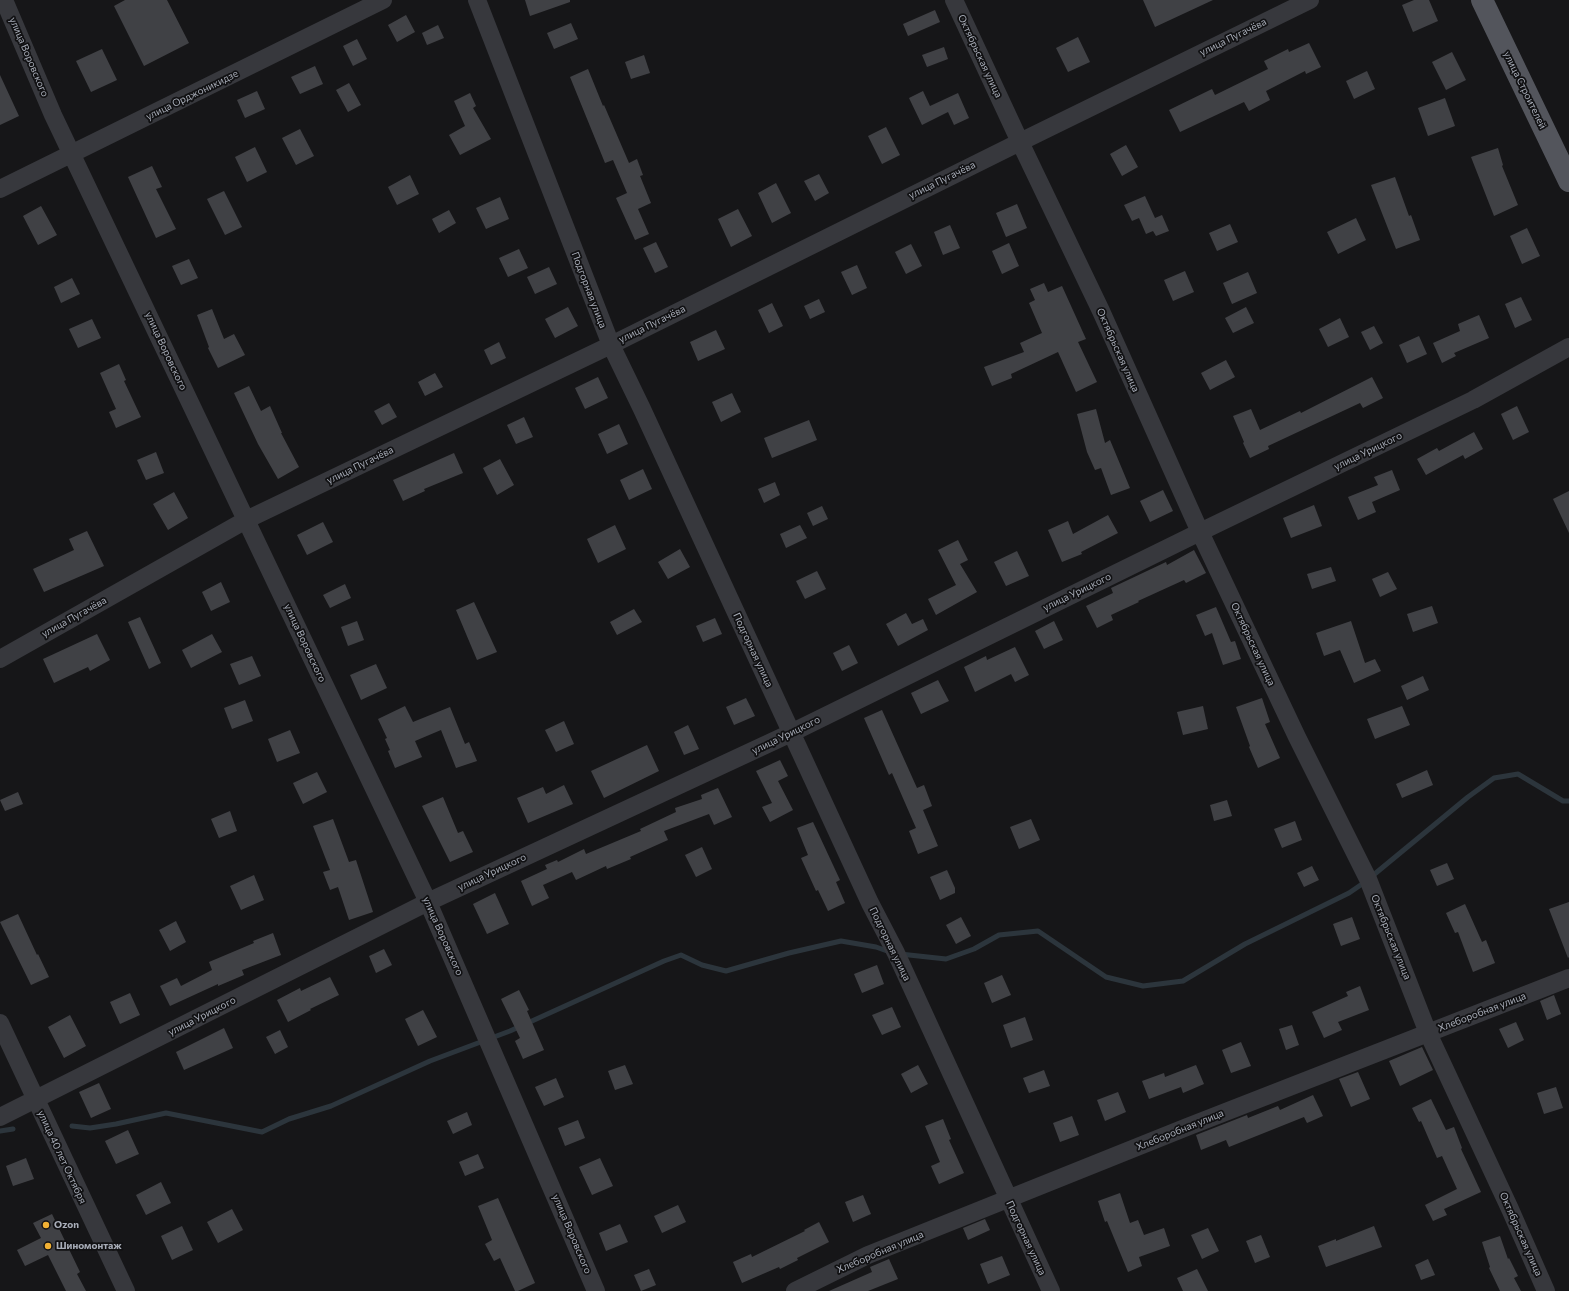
<!DOCTYPE html>
<meta charset="utf-8">
<style>
body{margin:0}
canvas{display:block;background:#161618}
</style>
<canvas width="1569" height="1291"></canvas>
<script>
const context = document.querySelector('canvas').getContext('2d');
context.lineJoin = 'round';
function trace(path, color, width, dash) { context.strokeStyle = color; context.lineWidth = width; context.lineCap = dash ? 'butt' : 'round'; context.setLineDash(dash || []); context.stroke(path); }
function fillPath(path, color) { context.fillStyle = color; context.fill(path, 'evenodd'); }
function label(font, color, halo, rows, align = 'center') {
  context.font = font + ' Commissioner,sans-serif'; context.lineWidth = 3.5; context.setLineDash([]); context.textBaseline = 'middle'; context.strokeStyle = halo; context.fillStyle = color; for (const [text, x, y, turn = 0] of rows) {
    context.save(); context.translate(x, y); context.rotate((+turn || 0) * Math.PI / 180); context.textAlign = isNaN(turn) ? turn : align; if (halo) context.strokeText(text, 0, 0); context.fillText(text, 0, 0); context.restore();
  }
}
const stream = new Path2D(`
 M1371 877 1468 797 1494 778 1518 774 1563 801H1569
 M900 954 946 959 974 949 999 935 1038 931 1106 977 1143 986 1183 981 1245 944 1349 893 1365 882
 M72 1126 90 1128 116 1124 166 1113 262 1132 289 1119 331 1106 430 1061 510 1031 664 961 681 955 702 965 726 971 789 953 841 941 876 947 890 952
 M0 1131 13 1129`);
const building = new Path2D(`
 M125 0H167L189 43 144 66 114 6Z
 M525 0H570V2L530 16Z
 M1143 0H1213L1155 27Z
 M1414 0H1429L1438 21 1413 32 1402 5Z
 M935 10 940 22 908 36 903 24Z
 M406 15 415 32 397 42 388 25Z
 M571 23 578 39 554 49 547 33Z
 M438 25 444 38 427 45 422 33Z
 M1078 37 1090 62 1068 72 1056 48Z
 M357 39 367 59 353 66 343 46Z
 M1309 43 1321 67 1306 74 1305 71 1266 91 1270 100 1249 111 1244 102 1180 132 1169 110 1212 89 1215 95 1268 69 1264 61 1288 49 1289 52Z
 M944 47 948 59 927 67 922 55Z
 M102 49 117 80 91 92 76 61Z
 M1452 52 1466 80 1446 90 1432 62Z
 M644 55 650 73 631 79 625 62Z
 M315 66 323 84 300 94 291 77Z
 M588 69 603 106 604 105 629 163 637 159 643 175 640 176 651 203 638 209 649 234 635 240 616 198 627 193 613 160 605 163 570 77Z
 M1367 71 1375 89 1354 99 1346 81Z
 M0 75 19 116 0 125Z
 M349 83 361 105 348 112 336 90Z
 M257 91 265 109 245 118 237 100Z
 M923 91 930 106 958 93 969 118 954 125 948 112 922 125 909 98Z
 M470 93 476 106 473 108 491 139 460 155 449 135 465 126 454 101Z
 M1445 98 1455 126 1428 136 1418 108Z
 M886 127 900 155 882 164 868 136Z
 M300 129 314 156 296 165 282 138Z
 M1126 145 1138 167 1122 176 1110 154Z
 M255 147 267 172 247 182 235 157Z
 M1498 148 1503 165 1502 166 1518 205 1494 216 1471 157Z
 M152 166 162 187 156 189 176 229 156 238 128 177Z
 M819 174 829 193 815 201 804 181Z
 M410 175 419 194 397 205 388 187Z
 M1395 177 1409 216 1411 215 1420 240 1396 249 1371 185Z
 M776 183 791 213 772 223 758 193Z
 M224 191 242 227 225 235 207 199Z
 M1145 196 1155 218 1162 215 1169 231 1156 236 1153 231 1146 234 1139 218 1132 221 1124 205Z
 M500 197 509 219 486 229 476 208Z
 M1017 204 1027 228 1006 237 996 213Z
 M41 206 57 235 38 245 23 216Z
 M738 209 752 236 731 247 718 219Z
 M449 210 456 223 439 233 432 219Z
 M1356 218 1366 240 1338 254 1327 232Z
 M1230 224 1238 242 1217 251 1209 233Z
 M950 225 960 248 943 255 934 232Z
 M1527 228 1540 256 1522 264 1510 236Z
 M656 242 668 267 655 273 643 248Z
 M1009 243 1019 266 1002 274 992 251Z
 M911 244 922 266 906 274 895 252Z
 M519 249 528 268 508 277 499 258Z
 M189 259 198 278 181 285 172 266Z
 M857 265 867 288 852 295 841 272Z
 M549 267 557 284 535 294 527 277Z
 M1185 271 1194 292 1173 301 1164 280Z
 M1248 272 1257 293 1232 304 1223 283Z
 M72 278 80 294 61 303 54 287Z
 M1044 283 1048 292 1062 286 1086 339 1078 342 1097 382 1076 392 1058 352 1011 374 1012 378 992 386 984 367 1024 352 1020 343 1042 333 1029 303 1035 300 1030 289Z
 M1521 297 1532 320 1515 328 1505 304Z
 M819 299 825 312 810 319 804 306Z
 M772 303 783 326 769 333 758 310Z
 M568 307 578 326 555 338 545 319Z
 M1246 307 1254 323 1233 333 1225 318Z
 M212 309 224 339 234 334 245 355 218 368 208 348 209 347 197 315Z
 M1479 315 1489 338 1454 353 1456 356 1442 363 1433 343 1460 331 1458 324Z
 M1340 318 1349 337 1328 347 1319 329Z
 M92 319 101 338 78 348 69 329Z
 M1374 326 1383 343 1370 350 1361 332Z
 M716 330 725 349 698 361 690 342Z
 M1419 336 1427 354 1407 363 1399 345Z
 M499 342 506 358 491 365 484 350Z
 M1226 360 1235 377 1210 390 1201 373Z
 M119 364 126 380 124 381 141 417 116 428 109 412 116 409 100 373Z
 M435 373 443 387 425 396 418 382Z
 M598 377 608 398 585 409 575 388Z
 M1372 377 1383 398 1363 408 1360 403 1268 446 1269 449 1250 458 1243 443 1244 442 1233 416 1251 409 1260 430 1300 411 1301 413Z
 M249 386 261 411 270 406 282 433H281L299 467 278 479 258 444 234 393Z
 M732 393 741 412 721 422 712 402Z
 M389 403 397 417 382 425 374 411Z
 M1517 406 1529 432 1513 440 1501 414Z
 M1096 409 1105 443 1110 440 1130 488 1111 495 1101 468 1095 470 1087 452 1077 414Z
 M524 417 533 437 516 444 507 425Z
 M809 420 817 440 772 458 764 438Z
 M619 424 628 444 607 454 598 434Z
 M1474 432 1483 449 1465 459 1463 455 1426 475 1417 459 1437 448 1439 451Z
 M156 452 164 473 146 480 137 460Z
 M454 453 463 473 424 489 425 491 403 501 393 480Z
 M500 459 514 485 497 495 483 468Z
 M643 469 652 489 629 500 620 480Z
 M1392 470 1400 490 1372 502 1376 512 1358 520 1348 497 1378 485 1374 477Z
 M775 482 780 495 764 503 758 489Z
 M1163 490 1173 511 1150 522 1140 501Z
 M1569 491V533L1553 499Z
 M174 492 188 518 168 530 153 504Z
 M1314 505 1322 526 1291 538 1283 518Z
 M822 506 828 519 813 526 807 513Z
 M1108 515 1118 533 1081 552 1082 554 1062 562 1048 530 1068 521 1073 534Z
 M323 522 333 542 307 555 297 535Z
 M615 525 626 549 598 563 587 539Z
 M800 525 807 538 786 548 780 534Z
 M87 531 104 566 44 592 33 569 74 550 69 539Z
 M958 540 968 560 960 564 977 592 936 615 928 599 956 585 938 550Z
 M680 549 690 567 668 579 658 562Z
 M1194 550 1206 573 1186 583 1184 580 1138 601 1139 602 1111 615 1113 620 1097 628 1086 606 1113 593 1111 588 1166 562 1167 565Z
 M1017 551 1029 576 1006 586 994 562Z
 M1331 567 1336 581 1312 589 1307 574Z
 M817 571 826 589 805 599 796 581Z
 M1388 572 1397 589 1380 597 1372 579Z
 M221 582 230 602 211 611 202 592Z
 M345 584 351 598 330 608 323 595Z
 M474 602 497 652 477 660 456 610Z
 M1432 606 1438 623 1413 632 1407 614Z
 M1216 607 1231 642 1235 641 1241 659 1223 665 1212 633 1205 636 1196 615Z
 M634 609 642 622 617 635 610 622Z
 M906 613 912 624 923 619 928 630 898 646 886 624Z
 M140 617 161 663 149 669 128 622Z
 M715 618 722 634 703 642 696 626Z
 M357 621 364 640 348 646 341 627Z
 M1054 621 1063 640 1044 649 1035 631Z
 M1351 621 1365 663 1375 659 1381 671 1354 683 1340 650 1324 656 1316 633Z
 M97 634 110 660 90 671 88 667 54 683 43 659Z
 M212 634 222 652 191 668 182 650Z
 M849 645 858 663 842 671 833 653Z
 M1015 647 1029 675 1015 682 1011 674 975 692 964 667 986 656 987 660Z
 M252 656 261 676 239 685 230 664Z
 M376 664 387 688 361 700 350 675Z
 M1423 676 1429 690 1407 700 1401 686Z
 M938 680 949 701 921 714 911 693Z
 M746 698 755 716 734 725 726 707Z
 M1262 698 1270 722 1265 724 1280 758 1258 768 1249 747 1250 746 1236 707Z
 M245 700 253 721 232 729 224 708Z
 M405 706 413 722 450 707 465 744 469 742 477 761 456 768 441 730 415 741 422 757 395 768 388 751 390 750 385 739 387 738 378 719Z
 M1203 706 1208 729 1183 735 1177 712Z
 M1402 706 1410 725 1375 739 1367 719Z
 M882 710 917 788 924 785 932 806 923 810 938 846 918 854 909 831 916 828 892 773 889 775 864 718Z
 M564 721 574 744 556 752 545 730Z
 M688 725 699 749 684 755 674 732Z
 M290 730 300 753 277 762 268 739Z
 M647 745 659 771 604 798 591 771Z
 M780 760 788 776 778 781 793 810 770 822 762 807 772 803 756 771Z
 M1427 770 1433 785 1402 798 1396 784Z
 M317 772 327 792 303 804 293 783Z
 M564 785 573 804 528 823 517 798 543 787 546 794Z
 M718 788 732 817 714 825 709 814 664 831 668 840 630 857 631 859 607 869 606 866 576 880 572 872 543 885 549 898 532 906 521 881 547 869 545 865 557 860 558 862 584 849 586 854 641 831 640 829 676 812 675 808 702 799 701 795Z
 M18 792 23 804 5 811 0 800Z
 M443 797 458 833 463 831 473 852 450 862 422 806Z
 M1227 800 1232 816 1214 821 1210 805Z
 M230 811 237 831 219 838 211 819Z
 M333 819 349 862 356 860 373 912 349 920 338 887 330 890 323 872 330 870 313 826Z
 M1031 819 1040 840 1019 849 1010 827Z
 M1295 821 1302 840 1282 848 1274 829Z
 M813 822 840 880 836 882 845 903 828 911 818 890 816 891 801 858 808 855 797 828Z
 M702 847 712 869 696 877 685 855Z
 M1447 863 1454 879 1437 886 1430 870Z
 M1312 866 1319 880 1304 887 1297 873Z
 M947 870 955 888V893L940 900 930 877Z
 M254 875 264 900 241 910 230 886Z
 M495 893 509 924 487 934 473 904Z
 M1569 902V957L1568 958 1549 909Z
 M1465 904 1482 942 1486 940 1495 963 1473 972 1458 932 1455 933 1446 913Z
 M18 914 37 955 38 954 49 977 31 985 0 922Z
 M961 917 971 936 956 944 946 925Z
 M1352 917 1360 939 1341 946 1333 924Z
 M176 921 186 942 170 951 159 930Z
 M273 933 281 955 242 970 244 975 218 986V984L170 1006 160 986 177 978 181 986 212 970 209 962 254 943 253 941Z
 M384 949 392 965 376 973 369 956Z
 M877 965 884 984 862 993 854 974Z
 M1002 975 1011 995 992 1003 984 983Z
 M330 977 339 995 310 1009 311 1010 288 1022 277 1000 300 988 301 991Z
 M1360 986 1369 1010 1338 1022 1342 1030 1324 1038 1312 1012 1348 996 1346 992Z
 M519 990 529 1010 527 1011 544 1050 523 1059 515 1041 520 1038 501 999Z
 M130 993 140 1015 120 1024 110 1002Z
 M1554 995 1561 1014 1547 1020 1540 1001Z
 M892 1007 901 1027 882 1035 872 1015Z
 M423 1010 437 1037 418 1046 405 1019Z
 M70 1015 86 1046 64 1058 48 1027Z
 M1025 1017 1033 1040 1011 1048 1003 1025Z
 M1516 1022 1524 1040 1508 1048 1499 1029Z
 M1292 1025 1299 1045 1286 1050 1279 1029Z
 M224 1028 233 1048 184 1070 176 1052Z
 M280 1030 288 1047 275 1054 266 1037Z
 M1241 1042 1251 1066 1231 1073 1222 1050Z
 M1422 1047 1433 1070 1400 1086 1389 1061Z
 M625 1065 633 1084 615 1090 608 1071Z
 M918 1065 928 1084 911 1093 901 1074Z
 M1196 1065 1204 1084 1183 1093 1181 1087 1149 1099 1142 1081 1164 1073 1165 1077Z
 M1044 1070 1050 1086 1029 1093 1023 1078Z
 M1358 1072 1370 1099 1351 1107 1339 1079Z
 M556 1078 564 1097 544 1106 535 1087Z
 M99 1083 111 1109 91 1118 79 1092Z
 M1556 1087 1563 1108 1544 1114 1537 1093Z
 M1118 1092 1126 1112 1105 1121 1097 1100Z
 M1313 1095 1323 1116 1307 1123 1304 1117 1229 1147 1226 1140 1201 1150 1196 1135 1247 1115 1248 1118 1278 1106 1280 1110Z
 M1431 1099 1446 1130 1454 1127 1462 1148 1461 1149 1481 1192 1444 1209 1447 1215 1433 1221 1425 1205 1457 1189 1442 1156 1437 1158 1421 1121 1419 1122 1412 1108Z
 M467 1112 472 1125 453 1134 447 1121Z
 M1072 1116 1079 1135 1060 1142 1053 1123Z
 M943 1119 951 1139 949 1140 964 1173 939 1184 931 1166 940 1162 925 1126Z
 M578 1120 585 1138 565 1146 558 1128Z
 M128 1130 139 1154 116 1164 105 1141Z
 M478 1154 484 1168 465 1176 459 1162Z
 M26 1158 34 1179 13 1186 6 1166Z
 M600 1158 613 1186 592 1195 579 1167Z
 M161 1182 171 1203 146 1215 136 1195Z
 M1120 1193 1130 1223 1138 1220 1144 1235 1164 1228 1170 1246 1139 1257 1142 1266 1128 1272 1107 1221 1105 1222 1098 1201Z
 M863 1195 871 1214 853 1222 845 1202Z
 M498 1198 535 1283 518 1291H515L500 1258 494 1261 485 1244 492 1240 478 1206Z
 M678 1205 686 1222 662 1233 654 1216Z
 M232 1209 243 1230 218 1243 207 1222Z
 M52 1214 80 1272 77 1274 86 1291H66L48 1255 25 1266 17 1250 41 1238 33 1223Z
 M985 1219 990 1230 968 1240 963 1228Z
 M819 1222 829 1242 797 1258 798 1260 780 1269 779 1267 742 1283 733 1262 751 1254 752 1257 805 1231 804 1230Z
 M620 1224 628 1242 606 1251 599 1233Z
 M182 1226 193 1250 172 1260 161 1236Z
 M1374 1226 1382 1247 1326 1267 1318 1246 1336 1239V1241Z
 M1208 1228 1219 1251 1202 1259 1191 1235Z
 M1261 1235 1270 1257 1255 1263 1246 1241Z
 M1500 1236 1508 1259 1509 1258 1518 1276 1514 1278 1521 1291H1500L1489 1268 1490 1267 1482 1242Z
 M1002 1256 1010 1275 988 1284 980 1264Z
 M889 1259 898 1279 868 1291H829L872 1272 870 1267Z
 M1428 1259 1435 1275 1421 1280 1415 1265Z
 M649 1269 656 1285 641 1291 634 1275Z
 M1197 1269 1208 1291H1183L1177 1278Z`);
const minor = new Path2D(`
 M4 0 53 115 428 902 596 1291
 M477 0 611 345 642 409 870 903 896 953 1051 1291
 M954 0 1020 142 1101 311 1200 532 1297 737 1368 879 1428 1033 1510 1209 1546 1291
 M0 189 383 0
 M0 659 246 520 611 345 1020 142 1310 0
 M0 1023 126 1291
 M0 1117 428 902 791 733 1200 532 1473 400 1569 347
 M795 1291 868 1255 1187 1127 1569 978`);
const major = new Path2D(`
 M1482 0 1569 181`);
const markers = [
 [46,1225,4,"#f2b134"],
 [48,1246,4,"#f2b134"]
];
const streetNames = [
 ["улица Пугачёва",1233,37,-26],
 ["Октябрьская улица",980,56,65],
 ["улица Воровского",29,57,67],
 ["улица Строителей",1525,90,64],
 ["улица Орджоникидзе",192,95,-26],
 ["улица Пугачёва",942,180,-26],
 ["Подгорная улица",589,290,69],
 ["улица Пугачёва",652,324,-26],
 ["Октябрьская улица",1118,350,66],
 ["улица Воровского",166,351,65],
 ["улица Урицкого",1368,451,-26],
 ["улица Пугачёва",360,465,-26],
 ["улица Урицкого",1077,592,-26],
 ["улица Пугачёва",74,617,-29],
 ["улица Воровского",305,643,65],
 ["Октябрьская улица",1253,644,65],
 ["Подгорная улица",753,650,65],
 ["улица Урицкого",786,735,-26],
 ["улица Урицкого",492,872,-25],
 ["улица Воровского",443,936,66],
 ["Октябрьская улица",1391,937,68],
 ["Подгорная улица",890,944,64],
 ["Хлеборобная улица",1482,1012,-21],
 ["улица Урицкого",202,1016,-27],
 ["Хлеборобная улица",1180,1130,-22],
 ["улица 40 лет Октября",62,1157,65],
 ["улица Воровского",572,1234,67],
 ["Октябрьская улица",1521,1234,66],
 ["Подгорная улица",1026,1238,65],
 ["Хлеборобная улица",880,1252,-23]
];
const poiNames = [
 ["Ozon",54,1225],
 ["Шиномонтаж",56,1246]
];
trace(stream, '#2c353c', 5);
fillPath(building, '#404145');
trace(minor, '#37383d', 18);
trace(major, '#53555c', 22);
for (const [x, y, r, color] of markers) { const dot = new Path2D(); dot.arc(x, y, r, 0, 2 * Math.PI); context.fillStyle = color; context.fill(dot); trace(dot, '#111113', 1.5); }
label('10px', '#a8adb8', '#111113', streetNames);
label('bold 10px', '#a8adb8', '#111113', poiNames, 'left');
</script>
